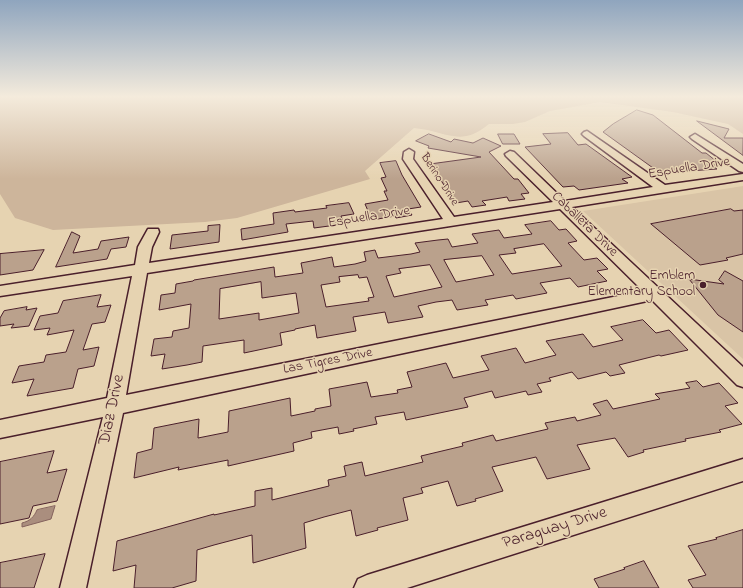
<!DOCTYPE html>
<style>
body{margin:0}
canvas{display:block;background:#e6d3b1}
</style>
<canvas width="743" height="588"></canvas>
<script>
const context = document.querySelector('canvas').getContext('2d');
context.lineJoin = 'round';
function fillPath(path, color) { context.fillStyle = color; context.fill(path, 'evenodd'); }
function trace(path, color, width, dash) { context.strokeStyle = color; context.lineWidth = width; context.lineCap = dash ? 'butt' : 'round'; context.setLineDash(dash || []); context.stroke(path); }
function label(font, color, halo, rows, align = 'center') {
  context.font = font + ' "Indie Flower",sans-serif'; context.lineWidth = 3; context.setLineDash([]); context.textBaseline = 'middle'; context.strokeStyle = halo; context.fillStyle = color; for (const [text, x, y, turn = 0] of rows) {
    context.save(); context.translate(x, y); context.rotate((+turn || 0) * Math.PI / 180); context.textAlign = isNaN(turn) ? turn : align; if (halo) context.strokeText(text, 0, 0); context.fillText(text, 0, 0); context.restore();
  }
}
const built = new Path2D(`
 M743 186V359L583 211Z`);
const green = new Path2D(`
 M0 97H740L743 98V134L728 124 673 112 600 102 550 111 525 122 513 124H489C460 148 447 131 414 128L365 171 370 179 237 218 205 222 53 230 15 218 0 194Z`);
const water = new Path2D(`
 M55 506 51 519 22 527V523C30 521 34 517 37 510Z`);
const building = new Path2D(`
 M637 110 653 115 702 153H706L721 165H711L717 169 660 173 603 132 613 124Z
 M697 121 729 129 724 138H743V155Z
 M568 133 578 145 586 144 632 177 622 179 628 183 579 190 574 186 563 187 525 147 551 144 543 134Z
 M429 134 451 142 454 139 473 143 483 138 501 146 489 152 514 179H518L529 193 521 194 525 199 509 201 507 197 482 201 486 205 472 207 468 201 456 203 430 164 481 157 428 148 429 146 416 141Z
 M498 134H514L520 144H503Z
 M396 161 402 175 421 207 408 209 412 215 396 218 395 216 372 220 365 204 388 200 384 191H387L381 178 386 177 380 163Z
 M349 203 354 214 341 216 344 224 314 228 313 221 286 224 288 232 242 240 241 229 274 224 273 213 294 210 295 212 327 208 326 206Z
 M731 209 734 211 743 210V254L726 258 728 260 700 265 651 224Z
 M551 221 559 230 566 229 577 241 568 243 584 260 597 258 608 269 597 271 607 281 578 287 570 278 540 283 547 293 516 299 513 295 485 300 488 305 457 310 452 300 436 302 418 306 423 317 388 323 385 312 353 317 356 331 317 338 315 325 295 329V330L280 333 282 345 244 353V340L203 346 202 362 187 365 162 369 165 354 151 356 154 339 172 337 173 331 189 328 191 304 159 310 161 295 175 293 176 284 193 281 194 280 274 267 275 277 303 273 301 263 332 257 334 267 355 264 366 261 364 252 375 250 378 258 411 254 420 252 415 243 438 240 448 239 452 247 478 243 472 234 499 230 504 238 532 234 525 225ZM544 244 562 266 512 274 499 255 516 253 514 249ZM482 256 494 275 456 282 444 260ZM430 265 442 287 394 297 386 276 401 273 399 269ZM358 275 359 278 367 277 374 297 368 298 369 301 326 307 321 285 340 282 339 277ZM261 282 262 298 296 293 299 313 259 320V313L219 319 220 289Z
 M220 225 219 242 170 249 172 235 208 231V226Z
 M72 232 80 236 73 253 98 249 101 241 129 237 126 247 111 249 107 259 56 267Z
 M44 250 33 270 0 275V254Z
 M725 271 743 281V332L718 315 689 279 724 284 719 280Z
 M101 295 97 307 111 305 105 322 92 324 83 350 99 347 94 366 78 369 73 388 27 396 34 379 12 383 19 366 44 362 46 355 66 352 74 330 47 335 50 328 34 330 40 316 58 313 63 301Z
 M27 307 26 310 37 308 29 326 11 328 14 324 0 326V318L4 311Z
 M643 320 656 333 669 330 688 350 661 356 659 355 619 365 625 373 610 376 606 372 578 379 572 372 549 378 551 381 537 384 542 392 528 395 526 391 495 398 492 391 464 398 468 407 449 411 406 420 404 412 375 417 377 424 353 429 354 431 339 434 338 427 311 432 312 438 293 443 294 451 228 466V460L178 470 179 467 134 478 137 453 152 449 154 428 199 419 198 438 228 432 229 411 290 398 291 416 315 411V409L331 406 329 389 367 382 371 397 398 393 397 390 412 387 407 372 446 363 453 378 489 370 481 356 516 348 525 363 556 355 546 341 583 334 593 347 623 340 611 327Z
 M697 381 703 387 719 383 738 403 725 406 742 424 719 430 721 432 685 439 686 441 643 450 644 452 628 457 615 438 577 445 590 469 547 479 536 457 492 467 503 491 475 499 476 501 457 506 448 481 421 488 423 493 403 498 408 520 377 528 378 530 356 536 351 510 324 517 304 523 306 548 253 563 252 535 214 545 197 550 196 581 172 588H134L136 565 113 571 117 541 214 514V515L255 506V491L272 488V500L329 486 328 480 346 476 344 466 362 462 365 476 423 462 421 456 463 446 462 443 493 435 496 441 548 429 545 423 575 417 577 421 601 415 593 404 607 400 613 409 660 399 655 394 690 388 686 383Z
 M54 451 47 473 67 469 57 501 33 506 29 518 0 524V462Z
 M743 530V588H693L688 580 706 575 688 546 717 539 716 538Z
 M45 554 34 588H0V563Z
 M644 561 659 588H599L594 579 625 569 624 568Z`);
const street = new Path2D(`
 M587 131 665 185 743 174V180L572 207 743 367V387L737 385 652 300 123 413 86 588H60L103 417 0 438V420L107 398 132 276 0 296V286L135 265 138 247 148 229H158L159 232 152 247 149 263 443 219 403 159 404 152 409 149 414 152 413 159 454 217 553 202 506 156 505 154 510 151 514 152 565 201 653 187 584 136 582 134 584 132ZM560 209 643 291 126 395 147 273Z
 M695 134 743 164V172L739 171 692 139 690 137Z
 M743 459V481L407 588H354L358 579 367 575Z`);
const markers = [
 [703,285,4,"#4a1f2b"]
];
const farStreetnames = [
 ["Berino Drive",439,180,57]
];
const streetNames = [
 ["Espuella Drive",689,169,-9],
 ["Espuella Drive",369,218,-9],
 ["Caballeta Drive",584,225,44],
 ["Las Tigres Drive",328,362,-11]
];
const poiNames = [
 ["Emblem",695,277],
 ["Elementary School",695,293]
];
const nearStreetnames = [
 ["Diaz Drive",113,410,-78],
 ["Paraguay Drive",555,529,-17]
];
fillPath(built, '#d9c4a6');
fillPath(green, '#cdb59b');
fillPath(water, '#aa8e7e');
trace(water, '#84625d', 1);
fillPath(building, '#baa18c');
trace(building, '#4a1f2b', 1);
trace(street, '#4a1f2b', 3);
fillPath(street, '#e6d3b1');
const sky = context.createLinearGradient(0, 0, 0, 179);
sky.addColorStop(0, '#8fa5be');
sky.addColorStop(0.54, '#f4ebdc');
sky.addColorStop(1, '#f4ebdc00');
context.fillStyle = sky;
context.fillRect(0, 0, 743, 179);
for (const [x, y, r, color] of markers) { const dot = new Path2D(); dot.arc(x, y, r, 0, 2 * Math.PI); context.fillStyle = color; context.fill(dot); trace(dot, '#e6d3b1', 1.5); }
label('12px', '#4a1f2b', '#e6d3b1', farStreetnames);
label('14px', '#4a1f2b', '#e6d3b1', streetNames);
label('14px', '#4a1f2b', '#e6d3b1', poiNames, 'right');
label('17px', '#4a1f2b', '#e6d3b1', nearStreetnames);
</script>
